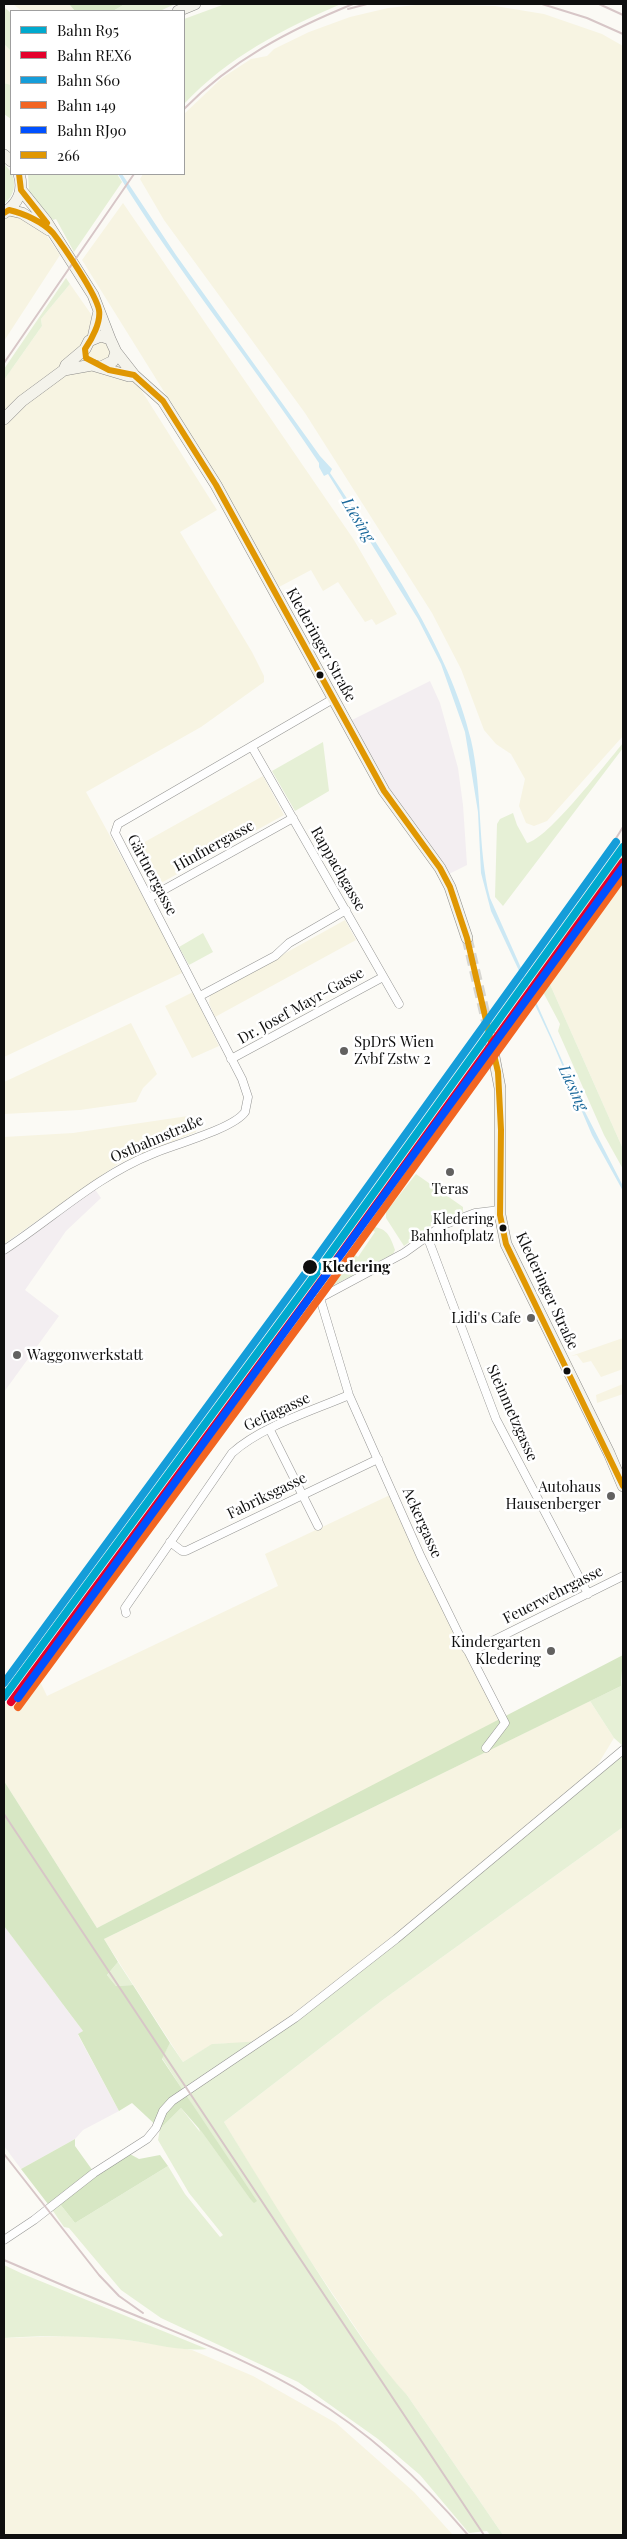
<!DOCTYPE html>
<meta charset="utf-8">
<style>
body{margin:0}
#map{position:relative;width:627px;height:2539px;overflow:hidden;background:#fbfaf5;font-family:"Playfair Display",serif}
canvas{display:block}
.frame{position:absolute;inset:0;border:5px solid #0f0f0f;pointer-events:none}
.legend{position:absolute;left:10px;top:10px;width:175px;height:165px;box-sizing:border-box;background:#fff;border:1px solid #9f9f9f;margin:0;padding:6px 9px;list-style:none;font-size:15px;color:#0f0f0f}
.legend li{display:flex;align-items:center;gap:10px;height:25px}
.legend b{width:25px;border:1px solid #9f9f9f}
</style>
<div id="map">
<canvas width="627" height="2539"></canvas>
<div class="frame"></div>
<ul class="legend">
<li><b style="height:6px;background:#00a9ce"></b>Bahn R95</li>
<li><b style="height:6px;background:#e4002b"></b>Bahn REX6</li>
<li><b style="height:6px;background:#159dd9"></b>Bahn S60</li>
<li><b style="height:6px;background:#f26522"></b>Bahn 149</li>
<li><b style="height:6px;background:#0050ff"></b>Bahn RJ90</li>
<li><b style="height:6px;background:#e09702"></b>266</li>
</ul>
</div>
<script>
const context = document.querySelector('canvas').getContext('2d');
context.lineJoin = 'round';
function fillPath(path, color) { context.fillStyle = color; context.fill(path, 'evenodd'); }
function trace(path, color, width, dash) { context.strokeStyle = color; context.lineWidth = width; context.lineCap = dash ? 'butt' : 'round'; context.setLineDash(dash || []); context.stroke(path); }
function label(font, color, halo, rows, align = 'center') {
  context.font = font + ' "Playfair Display",serif'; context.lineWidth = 5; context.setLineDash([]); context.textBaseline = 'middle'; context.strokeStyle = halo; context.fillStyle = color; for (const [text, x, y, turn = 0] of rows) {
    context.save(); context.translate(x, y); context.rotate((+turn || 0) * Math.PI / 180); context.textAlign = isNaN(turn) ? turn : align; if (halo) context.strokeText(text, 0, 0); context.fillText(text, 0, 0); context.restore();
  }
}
const industrial = new Path2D(`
 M430 681 440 703 458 768 463 805 467 865 449 874 386 785 352 720Z
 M94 1188 101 1198 66 1231 25 1290 59 1316 4 1392V1254Z
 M4 1926 83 2031 78 2035 119 2111 83 2130 75 2139 21 2169 4 2146Z`);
const farmland = new Path2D(`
 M13 4H69L75 11H22Z
 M425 4 495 6 544 14 602 34 623 46V736L547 821 534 826 526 823 519 806 525 779 511 754 496 744 484 730 461 669 432 613 305 413 164 220 140 179 143 174H184V114L222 78 251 59 267 56 274 49 309 32 350 17 388 8Z
 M4 44 11 51V85L4 83Z
 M123 203 354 540 397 614 376 625 372 619 365 622 338 582 323 591 311 570 279 587 206 459 82 260Z
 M11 214 20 215 42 229 60 255 4 341V218Z
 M70 284 114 347 217 510 180 532 252 652 264 676V682L201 727 86 792 184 972 4 1057V380L42 326 41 319Z
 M263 776 284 815 152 888 132 849Z
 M623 862V1149L545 973 540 967Z
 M345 920 356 940 215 1017 209 1003 210 995Z
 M193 992 219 1046 192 1058 165 1006Z
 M131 1023 157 1074 143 1088 136 1102 80 1110 4 1114V1082Z
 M188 1116 197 1127 196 1132 121 1162 4 1244V1137L73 1133Z
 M623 1338V1369L601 1377 591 1361 583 1363 577 1355 571 1356Z
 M623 1384V1394L597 1403 596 1395Z
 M390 1495 464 1651 469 1655 501 1720 97 1928 4 1781V1706L32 1665 47 1696 278 1586 265 1554Z
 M590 1701 614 1738 589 1779 264 2042 213 2044 183 2062 104 1939Z
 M623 1827V2535H503L407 2395 389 2376 372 2352 281 2217 224 2122 384 1999Z
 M73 2336 121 2339 192 2350 253 2376 336 2423 414 2492 453 2535H4V2338Z`);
const green = new Path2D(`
 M125 4H175L160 11H113Z
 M225 4H341C283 29 228 57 184 104V19Z
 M4 7 11 13V51L4 44Z
 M4 83 11 85V119L4 114Z
 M4 164C17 175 18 193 4 204Z
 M28 174H117L122 182 74 252 56 219 53 220 29 193Z
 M66 278 70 284 41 319 42 326 4 380V369Z
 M323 742 329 791 295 811 272 771Z
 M623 743V748L503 906 495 897 497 824 500 819 513 813 517 825 527 843C547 840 607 762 623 743Z
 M623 853V862L540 967 545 973 623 1149V1169L604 1135 558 1031 560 1024 534 975 540 967Z
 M203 933 213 952 189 965 179 947Z
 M416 1174 463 1207V1212L432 1225 404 1246 386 1218V1212Z
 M366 1226C385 1227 389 1232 395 1250L393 1254 315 1295 311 1286 335 1254 341 1259 352 1253 358 1257 375 1232Z
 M623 1676V1746L614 1738 590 1701 621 1686Z
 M623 1754V1827L384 1999 224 2122C259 2180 295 2237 332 2294 356 2329 378 2364 407 2395L503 2535H490L487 2531 469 2533 420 2475 378 2439 298 2382 161 2318 121 2290 69 2228 64 2227 51 2208 60 2204 75 2223 168 2166 185 2194 220 2237 223 2235 189 2193 158 2140 160 2129 181 2108 200 2132 191 2103 162 2058 170 2043 183 2062 212 2044 264 2041Z
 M118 1962 133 1985 116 1986 107 1975Z
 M4 2265 23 2274 207 2349C178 2352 149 2342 119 2339 81 2336 42 2335 4 2338Z`);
const forest = new Path2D(`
 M69 4H125L113 11H75Z
 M623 1655 621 1686 104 1939 118 1962 107 1975 116 1986 133 1985 170 2043 162 2059 257 2201 254 2203 251 2200 202 2132 181 2108 160 2129 132 2103 119 2111 78 2034 83 2031 4 1926V1781L97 1928Z
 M75 2139V2146L93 2171 128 2153 139 2159 160 2155 168 2166 75 2223 60 2204 51 2208 21 2169Z`);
const water = new Path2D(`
 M118 174H122L176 255 320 456 332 469 330 473C382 551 450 649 471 740 483 792 477 847 490 898L584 1110 623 1186V1191L592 1135 551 1039 491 911 481 873 478 812 465 732 441 664 418 619 328 474 324 476 319 467V463C254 365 179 274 118 174Z`);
const secondaryTunnel = new Path2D(`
 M467 938 490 1036`);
const street = new Path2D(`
 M252 747 399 1004
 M149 898 293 818
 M200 996 275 956 289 943 346 910
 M231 1059 383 977
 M427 1236 496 1419 588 1594
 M4 1250C53 1218 97 1176 152 1154 173 1145 233 1129 245 1112L248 1097 242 1079 115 833 118 824 333 699
 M270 1430 318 1526
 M170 1542 182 1551H186L378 1459
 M126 1613 125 1608 232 1453C262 1426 312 1411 349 1395
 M468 1651 474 1650 623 1576
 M486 1748 505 1723 468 1651 465 1647 421 1557 349 1395 320 1298 404 1253 443 1225 475 1213 500 1210
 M4 2240 34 2220 94 2173 147 2139 156 2128 163 2111 172 2101 295 2018 396 1939 623 1750`);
const secondary = new Path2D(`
 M178 11 195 4
 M4 155 11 161
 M21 190 46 221 93 295 110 339
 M9 210 22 213 49 230
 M4 213C18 204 24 190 19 174
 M93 338 99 311
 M116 352 134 375 163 401 216 485 384 791 440 868 450 887 467 938
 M64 370 92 365 129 376 134 375
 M4 419 22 401 64 370 66 365 85 349 89 341 101 336 110 339 116 352 113 361 101 367
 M490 1036 500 1088V1215L506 1244 609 1453 623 1486`);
const rail = new Path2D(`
 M542 4 587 18 623 34
 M599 4 623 15
 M348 9 367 4
 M184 109C232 60 289 30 353 4
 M4 363 134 174
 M578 900 623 827
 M4 1814 484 2535
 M4 2154 99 2275 119 2296 143 2313
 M4 2260C54 2282 104 2303 154 2323 207 2345 260 2366 309 2396 370 2433 422 2481 468 2535`);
const bus1 = new Path2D(`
 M19 174 21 190 47 223
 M4 213 9 210C23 213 43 222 53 233 64 247 96 294 99 310 101 322 92 339 85 349L86 358 109 370 134 375 163 401 216 485 384 791 440 868 450 887 467 938 498 1072 501 1130 500 1215 506 1244 623 1486`);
const rail1 = new Path2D(`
 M4 1697 317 1272 623 847`);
const rail2 = new Path2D(`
 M11 1702 324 1277 623 862`);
const rail3 = new Path2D(`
 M4 1683 310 1267 616 842`);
const rail4 = new Path2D(`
 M18 1707 331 1282 623 877`);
const rail5 = new Path2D(`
 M18 1698 623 867`);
const markers = [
 [320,675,4.5,"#0f0f0f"],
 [344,1051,5,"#626160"],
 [450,1172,5,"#626160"],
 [503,1228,4.5,"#0f0f0f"],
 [310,1267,8,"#0f0f0f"],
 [531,1318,5,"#626160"],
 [17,1355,5,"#626160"],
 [567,1371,4.5,"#0f0f0f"],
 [611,1496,5,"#626160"],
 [551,1651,5,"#626160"]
];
const busNames = [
 ["Kledering",494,1220],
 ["Bahnhofplatz",494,1237]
];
const streetNames = [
 ["Klederinger Straße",321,645,61],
 ["Hinfnergasse",214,846,-29],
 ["Rappachgasse",338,869,60],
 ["Gärtnergasse",152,875,62],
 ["Dr. Josef Mayr-Gasse",301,1006,-29],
 ["Ostbahnstraße",157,1139,-23],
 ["Klederinger Straße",547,1291,65],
 ["Gefiagasse",277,1412,-25],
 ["Steinmetzgasse",512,1413,66],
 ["Fabriksgasse",267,1496,-26],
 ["Ackergasse",422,1523,66],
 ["Feuerwehrgasse",553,1595,-27]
];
const poiNames = [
 ["SpDrS Wien",354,1042,"left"],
 ["Zvbf Zstw 2",354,1059,"left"],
 ["Teras",450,1189,"center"],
 ["Lidi's Cafe",521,1318],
 ["Waggonwerkstatt",27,1355,"left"],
 ["Autohaus",601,1487],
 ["Hausenberger",601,1504],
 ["Kindergarten",541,1642],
 ["Kledering",541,1659]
];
const stopNames = [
 ["Kledering",322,1267]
];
const waterNames = [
 ["Liesing",358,520,59],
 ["Liesing",573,1088,65]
];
fillPath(industrial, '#f3eef1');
fillPath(farmland, '#f7f4e2');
fillPath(green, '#e6f0d6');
fillPath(forest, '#d7e7c4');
fillPath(water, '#cce8f4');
trace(secondaryTunnel, '#d8d7d2', 11, [11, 5.5]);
trace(street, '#959593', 9);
trace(secondary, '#8c8b89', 12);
trace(street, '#fefefe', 8);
trace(secondary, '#f4f3eb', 11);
trace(rail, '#d7c6c7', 2);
trace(bus1, '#e09702', 6);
trace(rail1, '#00a9ce', 8);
trace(rail2, '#e4002b', 8);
trace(rail3, '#159dd9', 8);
trace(rail4, '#f26522', 8);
trace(rail5, '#0050ff', 8);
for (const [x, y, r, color] of markers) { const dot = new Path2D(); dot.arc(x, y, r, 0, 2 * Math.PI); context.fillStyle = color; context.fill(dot); trace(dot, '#fff', 2); }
label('14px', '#0f0f0f', '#fff', busNames, 'right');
label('15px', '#0f0f0f', '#fff', streetNames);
label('15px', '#0f0f0f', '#fff', poiNames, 'right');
label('bold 15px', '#0f0f0f', '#fff', stopNames, 'left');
label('italic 16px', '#1d6a9c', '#fff', waterNames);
</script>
